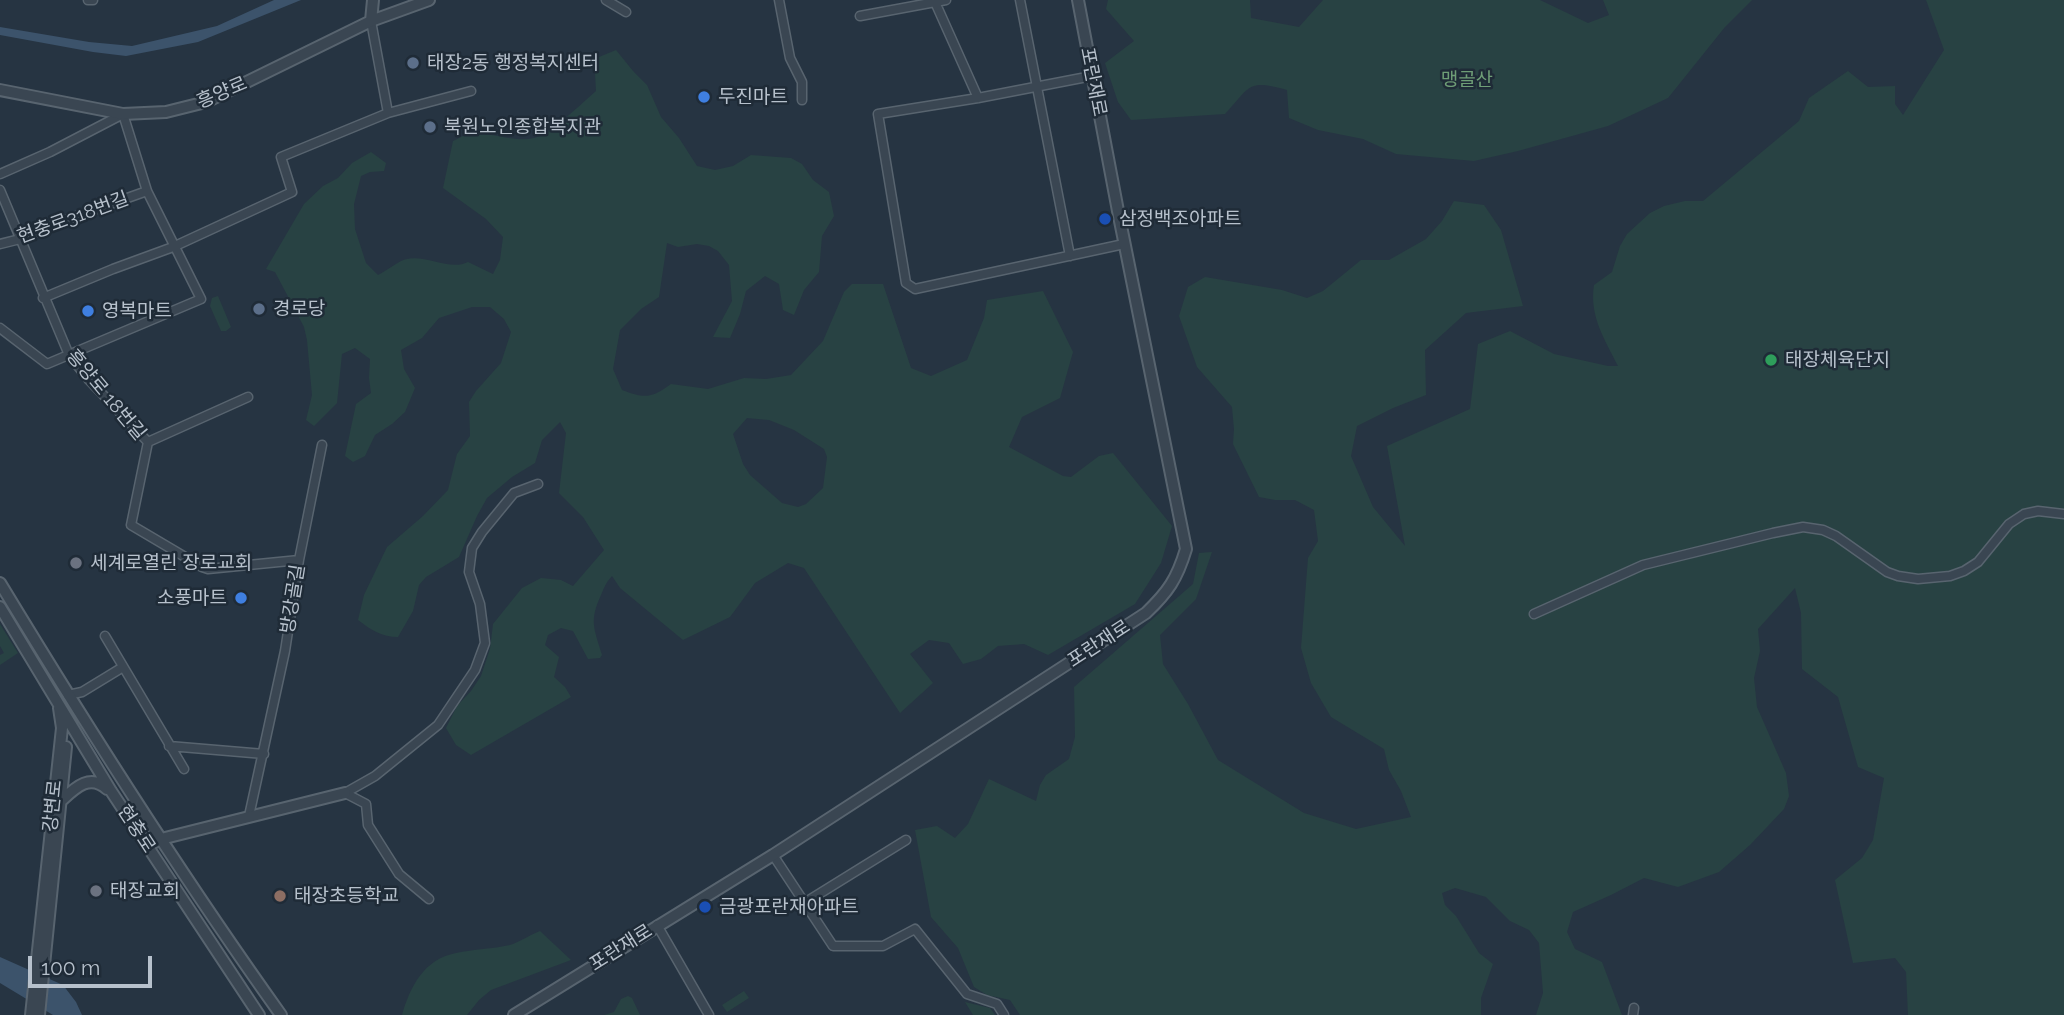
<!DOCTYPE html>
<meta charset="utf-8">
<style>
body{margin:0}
#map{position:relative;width:2064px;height:1015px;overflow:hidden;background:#263442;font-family:Raleway,sans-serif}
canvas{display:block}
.scale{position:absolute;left:28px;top:956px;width:124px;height:32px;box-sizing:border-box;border:4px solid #b7c1cc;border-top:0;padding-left:9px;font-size:21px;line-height:24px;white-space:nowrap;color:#b7c1cc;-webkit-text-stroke:5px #1f2b37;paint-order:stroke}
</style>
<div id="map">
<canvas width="2064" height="1015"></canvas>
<div class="scale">100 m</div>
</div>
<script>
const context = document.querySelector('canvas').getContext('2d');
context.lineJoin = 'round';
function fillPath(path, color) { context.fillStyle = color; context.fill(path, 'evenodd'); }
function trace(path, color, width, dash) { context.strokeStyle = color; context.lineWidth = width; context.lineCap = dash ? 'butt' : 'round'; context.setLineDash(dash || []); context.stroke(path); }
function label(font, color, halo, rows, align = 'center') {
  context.font = font + ' Raleway,"Noto Sans KR",sans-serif'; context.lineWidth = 5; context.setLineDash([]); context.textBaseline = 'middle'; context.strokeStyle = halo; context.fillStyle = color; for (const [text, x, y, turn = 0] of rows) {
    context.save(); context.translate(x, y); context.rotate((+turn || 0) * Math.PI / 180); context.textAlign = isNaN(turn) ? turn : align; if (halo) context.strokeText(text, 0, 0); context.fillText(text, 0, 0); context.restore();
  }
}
const green = new Path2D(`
 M1108 0H1250L1251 18 1299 27 1323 0H1540L1588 23 1609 15 1603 0H1752L1725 27 1668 98 1608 126 1518 151 1474 161 1396 154 1363 139 1318 130 1289 118 1287 90C1247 79 1251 86 1225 114L1131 120 1118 102 1105 63 1134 41 1106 9Z
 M1926 0H2064V1015H1908L1906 972 1895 958 1853 963 1835 880 1862 858 1873 840 1884 778 1858 767 1838 697 1802 669 1801 613 1795 588 1758 629 1760 651 1754 678 1757 707 1786 773 1789 796 1784 809 1750 845 1719 872 1678 887 1644 878 1611 895 1573 912 1567 932 1575 949 1602 962 1622 1015H1536L1543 993 1539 943 1529 930 1510 921 1486 897 1455 888 1442 893 1445 905 1456 916 1479 953 1493 964 1481 998V1015H1020L1010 1000 987 995 974 987 958 948 931 917 915 830 937 826 955 838 968 824 989 779 1036 801 1040 785 1046 775 1069 759 1075 737 1074 687 1193 584 1199 553 1212 552 1196 599 1160 635 1163 664 1188 704 1218 760 1304 813 1356 829 1411 817 1401 791 1389 770 1384 749 1331 717 1311 683 1301 648 1308 558 1318 541 1314 510 1295 500H1275L1259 497 1233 444 1234 429 1232 407 1197 367 1179 316 1188 287 1205 277 1282 290 1307 298 1323 291 1361 260H1389L1426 239 1442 221 1454 201 1484 205 1501 230 1523 306 1466 313 1425 350 1426 395 1393 408 1357 426 1351 456 1373 507 1405 546 1387 446 1470 409 1478 344 1510 331 1554 354 1608 366H1618C1605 340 1589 316 1594 285L1612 272 1620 246 1627 234 1650 213 1664 206 1685 201H1703L1799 121 1809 98 1848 71 1868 87 1895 86V104L1903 115 1944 50Z
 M616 50 633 71 647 85 661 117 679 138 697 166 715 170 733 166 751 155 791 158 802 164 813 180 829 192 834 216 822 236 819 272 804 290 794 315 783 310 779 284 765 276 746 291 740 314 730 338 713 337 732 301 729 265 718 251 709 246 697 244 678 247 667 243 659 297 641 309 620 330 613 369 622 390C645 399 652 398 671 384L708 389 744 378 766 379 791 375 823 341 844 292 852 284H883L911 368 931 376 967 360 984 318 987 300 1043 291 1073 352 1060 398 1022 417 1009 447 1063 476 1071 477 1099 456 1113 453 1172 526 1161 563 1135 604 1048 655 1024 644 998 646 981 659 963 664 949 643 929 640 910 654 933 683 900 713 804 568 788 563 755 583 730 617 683 640 620 588 612 576C605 584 605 586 601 595 589 621 594 628 602 655L600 658 588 659 573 631 561 628 548 635 545 645 559 657 554 677 565 687 571 697 471 755 456 745 446 728 457 706 471 691 481 676 490 649 493 624 522 588 541 578 561 580 573 586 604 550 583 517 559 493 566 433 560 422 542 440 535 463 512 477 487 498 477 516 459 557 426 577 419 585 413 611 398 637C382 637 371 630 358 620L364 595 387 547 423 516 448 490 457 454 470 436 469 402 476 391 501 363 511 332 504 319 490 307H472L439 318 422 338 401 350 404 369 415 388 405 412 392 424 375 435 365 456 353 462 345 456 356 404 371 393 369 378 370 359 355 348 342 354 337 403 314 426 306 420 312 395 307 340 304 327 275 272 266 269 304 204 323 186 338 178 352 163 371 152 386 163 384 171 370 172 361 176 354 204 355 229 366 263 378 275C386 271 400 260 407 259 427 255 450 271 468 262L493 274 500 260 503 237 486 219 443 188 453 141C458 139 463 135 468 134 490 131 513 143 534 138 551 134 582 103 596 91L595 73 599 57ZM747 418 769 420 794 430 824 449 827 457 823 488 806 504 798 507 782 503 750 475 743 464 733 434Z
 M218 296 231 327 226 331H221L210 306 212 298Z
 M0 624 18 653 0 665V655L4 653 0 646Z
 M540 931 571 960 491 990 479 1000 467 1015H402C410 987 424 959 456 953 474 949 492 949 510 945 520 942 529 935 540 931Z
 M744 991 749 998 727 1012 722 1005Z
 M628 996 632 998 640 1015H604L614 1012 621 999Z
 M965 1002 990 1008 995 1015H973Z`);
const water = new Path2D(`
 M274 0H301L198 42 126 56 93 52 0 35V27L89 42 132 46 217 26Z
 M0 957 63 985 76 1002 82 1015H53L0 983Z`);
const minor = new Path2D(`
 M88 0H93
 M606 0 626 12
 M779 0 790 58 802 82V100
 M1020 0 1070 256
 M935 2 978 98
 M860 16 946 0
 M1092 76 978 98 878 114 906 283 915 289 1124 244
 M388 113 471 91
 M0 174 50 152 123 114 147 191 201 299 47 364 0 328
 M0 190 69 355 89 380 148 442
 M0 244 20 239 63 221 147 191
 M43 298 113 269 173 247 292 192 281 157 388 113 371 21
 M148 442 131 525 202 567 208 569 299 560
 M148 442 248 397
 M1534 614 1643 565 1773 533 1803 527 1823 530 1836 536 1887 572 1898 576 1918 579 1950 576 1964 571 1978 562 2009 524 2024 514 2038 511 2064 514
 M105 636 184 769
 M68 695 82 692 123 667
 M169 746 264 754
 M345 793 375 776 438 725 475 670 485 643 480 604 469 572 472 548 482 532 514 493 538 484
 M345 793 366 804 368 825 399 874 429 899
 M249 816 285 651 299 560 322 445
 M773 855 833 946H883L915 929 967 994 997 1004 1004 1015
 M806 902 906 840
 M657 925 709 1015
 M1633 1015 1634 1008`);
const tertiary = new Path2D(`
 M371 21 373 0
 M0 90 123 114 166 112 206 102 371 21 429 0
 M0 583C89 730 181 875 281 1015
 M0 607 111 791 259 1015
 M62 800C75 788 90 773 107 789
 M155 842 161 839 345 793
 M31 1015 62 728 59 708
 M39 1015 66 747
 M514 1015 773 855 1146 613C1168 592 1177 579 1186 549L1118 211 1078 0`);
const markers = [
 [413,63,7,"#5c6f8a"],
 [704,97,7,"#3f7fe0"],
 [430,127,7,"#5c6f8a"],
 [1105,219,7,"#1a4fb4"],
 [259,309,7,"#5c6f8a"],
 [88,311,7,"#3f7fe0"],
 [1771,360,7,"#2e9e5b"],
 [76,563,7,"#6b7280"],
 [241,598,7,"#3f7fe0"],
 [96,891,7,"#6b7280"],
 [280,896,7,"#8d6e63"],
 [705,907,7,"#1a4fb4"]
];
const poiNames = [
 ["태장2동 행정복지센터",427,63],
 ["두진마트",718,97],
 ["북원노인종합복지관",444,127],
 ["삼정백조아파트",1119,219],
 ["경로당",273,309],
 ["영복마트",102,311],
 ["태장체육단지",1785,360],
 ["세계로열린 장로교회",90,563],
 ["소풍마트",227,598,"right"],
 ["태장교회",110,891],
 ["태장초등학교",294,896],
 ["금광포란재아파트",719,907]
];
const parkNames = [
 ["맹골산",1467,80]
];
const streetNames = [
 ["포란재로",1093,82,79],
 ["흥양로",222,93,-23],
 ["현충로318번길",73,218,-20],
 ["흥양로 18번길",106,395,50],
 ["방강골길",293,599,-81],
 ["포란재로",1099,644,-33],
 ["강변로",53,806,-84],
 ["현충로",136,829,57],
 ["포란재로",621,948,-32]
];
fillPath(green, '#284243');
fillPath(water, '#3c536b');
trace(minor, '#58646f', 11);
trace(tertiary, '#58646f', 14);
trace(minor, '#3a4652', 8);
trace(tertiary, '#3a4652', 10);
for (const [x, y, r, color] of markers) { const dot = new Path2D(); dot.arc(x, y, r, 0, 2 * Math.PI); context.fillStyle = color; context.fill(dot); trace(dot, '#1f2b37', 2.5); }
label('19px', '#b7c1cc', '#1f2b37', poiNames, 'left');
label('19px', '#6e9d76', '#1f2b37', parkNames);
label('19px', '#b7c1cc', '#1f2b37', streetNames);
</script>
